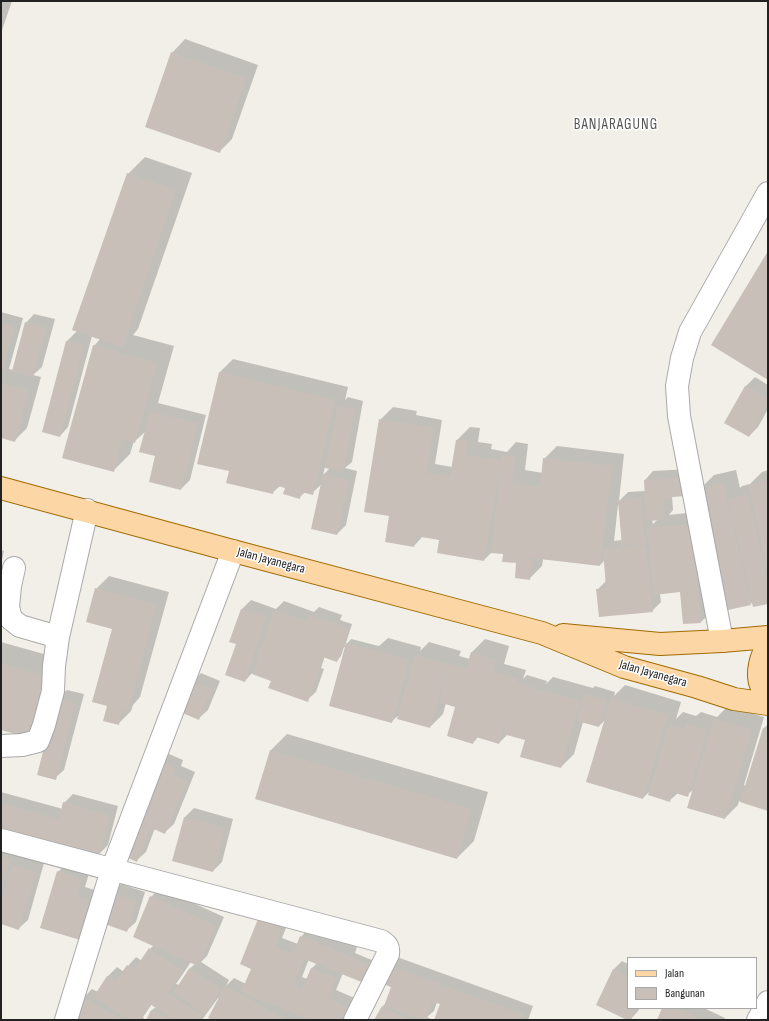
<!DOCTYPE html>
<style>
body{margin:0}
#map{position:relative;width:769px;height:1021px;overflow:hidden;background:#f2efe9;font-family:"Sofia Sans Condensed",sans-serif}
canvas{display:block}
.frame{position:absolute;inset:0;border:2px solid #222;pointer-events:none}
.legend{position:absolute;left:627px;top:957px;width:130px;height:52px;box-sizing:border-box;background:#fff;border:1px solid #a7a7a7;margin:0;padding:5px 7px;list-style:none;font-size:12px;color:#222}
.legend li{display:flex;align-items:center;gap:8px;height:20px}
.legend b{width:20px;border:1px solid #a7a7a7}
</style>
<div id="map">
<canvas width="769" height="1021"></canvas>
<div class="frame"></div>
<ul class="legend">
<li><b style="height:5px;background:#fcd6a4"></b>Jalan</li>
<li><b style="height:11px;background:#c7bfb8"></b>Bangunan</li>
</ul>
</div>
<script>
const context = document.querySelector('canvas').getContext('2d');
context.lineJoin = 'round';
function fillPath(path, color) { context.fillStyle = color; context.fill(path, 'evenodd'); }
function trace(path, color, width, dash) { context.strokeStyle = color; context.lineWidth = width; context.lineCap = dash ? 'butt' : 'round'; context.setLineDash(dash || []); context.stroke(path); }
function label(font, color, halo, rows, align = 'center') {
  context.font = font + ' "Sofia Sans Condensed",sans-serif'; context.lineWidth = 3; context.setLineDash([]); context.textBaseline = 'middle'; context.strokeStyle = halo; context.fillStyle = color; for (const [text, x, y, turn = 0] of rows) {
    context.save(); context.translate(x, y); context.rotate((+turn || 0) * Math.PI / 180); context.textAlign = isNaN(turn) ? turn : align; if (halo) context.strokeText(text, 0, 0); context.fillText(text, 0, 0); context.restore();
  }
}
const shadow = new Path2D(`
 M1 1H12L1 33Z
 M185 39 258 65 232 139 219 152 172 53Z
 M145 157 192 173 138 329 133 335 174 346 158 403 206 415 190 480 181 489 157 456 146 431 135 441H134L130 454 113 471 94 346 100 339 92 336 68 427 60 436 43 432 67 341 77 331 128 174Z
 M1 312 23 318 9 369 13 370 26 323 34 314 55 319 42 367 33 375 41 377 27 428 14 441 1 437Z
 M233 359 348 387 345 400 348 397 363 401 352 462 345 468 357 471 346 525 337 534 322 484 312 493 305 492 300 497 286 487 280 486 272 493 230 471 220 372ZM325 467 330 468 323 475Z
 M755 377 768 385V409L758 427 749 436 726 422 746 386Z
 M393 407 417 411 416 415 442 420 435 464 452 467 457 440 470 427 480 428 478 442 492 444 491 449 507 452 516 442 528 444 525 470 543 473 544 459 557 446 624 454 619 501 628 492 645 491V480L653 471 691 469 672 496 673 510 669 515 704 511 710 613 701 622 684 623 681 591 660 594 661 602 652 611 597 590 606 581 605 560 600 565 543 559 542 566 529 579 518 562 504 553 492 552 484 560 440 539 422 537 414 546 391 513 380 420ZM618 505H619L622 540 614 541ZM658 519 653 524 652 520Z
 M736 470 740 488 742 486 750 484 762 472 768 470V603L753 601 751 604 701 488 714 475Z
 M1 550 4 551 1 564Z
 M109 576 169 592 140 697 133 705 131 711 118 724 108 705 113 628 96 589Z
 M251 600 276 609 284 601 314 612 319 607 342 615 340 620 352 624 345 646 351 639 379 646 388 638 421 647 420 651 429 642 461 651 459 656 470 659 472 652 485 639 509 646 504 664 526 670 523 679 527 675 547 681 546 684 553 677 593 688 595 686 615 692 614 696 625 685 681 702 676 719 683 712 696 716 701 712 717 717 728 706 764 717 744 785 746 786 764 728 768 724V810L739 801 738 805 725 818 694 789 687 795 678 793 669 801 650 791 643 798 606 719 599 726 583 722 574 754 561 767 527 736 508 734 499 743 478 737 473 743 458 703H446L443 714 430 727 400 714 391 722 346 647H344L341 656 337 661 325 656 321 668 324 669 316 692 307 700 272 680 252 673 245 681 237 644 231 641 242 609Z
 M1 642 65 660 1 729Z
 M201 673 220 681 208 710 199 718 193 682Z
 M67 690 84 694 64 770 55 778 58 698Z
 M287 734 488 792 474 841 457 858 270 751Z
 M169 754 183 760 181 766 195 772 174 824 165 832 155 828 146 852 137 860 161 762Z
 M1 792 63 809 64 803 73 794 118 806 108 845 99 854 1 827Z
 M194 808 233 819 222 862 213 871 174 861 185 817Z
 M1 840 20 856 44 863 28 920 19 928 1 923Z
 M67 863 90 870 85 887 107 894 87 941 58 872Z
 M121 884 145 892 136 922 127 930 112 893Z
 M160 888 224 917 207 956 201 962 229 980 226 986 234 978 246 984 252 968 259 920H289L282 938 298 944 301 937 309 928 357 947 355 953 374 961 368 977 343 973 336 990 359 1000 351 1020H208L211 1018 219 999 218 998 202 1020H147L152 1010 156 1007 152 1004 143 1017 144 1018 143 1020H83V998L92 989 98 992 108 976 117 967 124 972 128 966 136 957 142 961 150 949 154 945 151 897ZM309 959 317 963 312 968 307 979 302 977ZM191 962 195 964 189 969 179 985 176 984Z
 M397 957 533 1006 528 1020H435L441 1004 437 1002 434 1011 427 1017 431 1019 430 1020H376L383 1006 387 1002 392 987 382 983Z
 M622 961 628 964V1008H640L638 1011 630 1020 613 970Z
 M663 1008H704L725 1018 724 1020H658Z`);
const building = new Path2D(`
 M171 52 246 78 220 153 145 127Z
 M127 173 176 190 122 347 72 330Z
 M768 251V380L711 345Z
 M25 322 46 328 33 377 12 371Z
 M1 323 14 327 1 374Z
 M66 341 84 345 60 437 42 432Z
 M93 345 157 363 135 443 122 439 114 472 62 458Z
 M219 372 335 400 313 495 301 492 300 499 283 494 285 488 275 485 273 494 226 483 229 471 197 464Z
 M1 383 29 390 15 442 1 438Z
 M745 386 768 398V403L749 437 724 423Z
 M338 406 355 409 343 472 325 468Z
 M150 412 198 423 181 490 149 482 155 456 139 452Z
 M379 419 434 428 426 473 450 476 456 440 468 441 465 455 501 460 484 561 437 553 439 540 416 536 414 547 385 542 389 516 364 512Z
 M502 455 515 457 512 483 540 487 543 458 612 466 600 566 532 558 530 580 515 578 516 563 502 562 503 554 491 553Z
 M323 474 349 480 337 535 311 529Z
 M683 478 684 496 663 498 665 520 646 521 644 480Z
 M768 480V569H767L748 485Z
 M723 482 751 605 728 610 700 488Z
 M748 494 768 579V604L753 607 728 499Z
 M641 498 645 544 622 546 618 501Z
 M691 524 701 623 683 624 680 592 654 595 647 528Z
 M646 545 653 612 599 617 596 589 606 588 603 549Z
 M95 588 156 605 128 712 122 710 119 725 103 721 107 706 92 702 112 629 86 622Z
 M241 609 267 617 245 682 225 675 236 644 229 642Z
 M274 610 307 621 309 615 349 628 337 662 323 657 308 702 268 688 271 681 252 674Z
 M346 643 409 660 392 723 329 706Z
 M471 652 497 659 493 672 518 679 499 744 476 737 486 699 473 744 447 736 455 707 439 702 449 664 466 669Z
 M415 655 448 664 430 728 397 719Z
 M1 663 48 677 30 738 1 730Z
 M192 681 212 689 199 720 180 712Z
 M517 683 580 701 561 768 520 757 525 740 503 734Z
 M585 694 607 700 599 727 577 721Z
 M57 698 75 703 56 780 37 775Z
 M611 698 668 715 643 799 586 782Z
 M714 719 752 730 725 819 687 808Z
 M687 724 707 730 688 797 672 792 670 802 648 795 669 725 685 729Z
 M763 728 768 730V811L740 802Z
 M270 750 471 809 457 859 255 799Z
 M160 762 175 768 173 775 187 781 165 834 151 828 137 862 122 855Z
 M63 802 110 815 99 855 1 828V803L59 819Z
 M184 817 225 827 213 872 172 861Z
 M1 856 11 859 1 891Z
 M12 865 36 872 19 930 1 924V900Z
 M57 871 82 879 77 896 99 902 87 942 40 928Z
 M112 893 137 901 127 932 102 923Z
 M150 896 216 926 198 966 133 937Z
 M258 919 281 929 274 947 293 954 300 936 371 965 364 983 304 959 293 986 302 989 311 968 336 978 328 999 351 1008 346 1020H312L241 992 251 969 240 964Z
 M149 948 183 971 168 993 203 1016 200 1020H174L150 1004 139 1020H129L94 996 107 976 116 981 127 965 134 970Z
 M388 965 525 1015 523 1020H434L440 1004 432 1002 425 1020H424L384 1006 391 987 381 983Z
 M189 969 221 989 205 1014 173 993Z
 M613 969 628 976V1008H636L631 1020H627L596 1005Z
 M225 986 247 998 287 1020H213L208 1018Z
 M82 997 124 1020H81L72 1015Z
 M382 1006 409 1020H374Z
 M662 1008H678L703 1020H657Z
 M151 1010 170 1020H146Z`);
const minor = new Path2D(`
 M14 568 10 586 8 607 11 619 20 626 58 637 87 510
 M722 641 679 416 677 386 682 358 690 332 768 193
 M1 746 22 745 38 741 44 725 53 691 54 666 58 637
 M1 840 381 941C387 945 389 947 388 954L355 1020
 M66 1020 112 870 233 551
 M758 1020 768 1002`);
const major = new Path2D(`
 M1 488 233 551 542 633 624 667 697 687 734 699 768 704
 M563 635 660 644 722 641 768 637
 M768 646C761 655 756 674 761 685 763 689 765 692 768 696`);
const streetNames = [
 ["Jalan Jayanegara",271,561,15],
 ["Jalan Jayanegara",653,674,16]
];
const quarterNames = [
 ["BANJARAGUNG",616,125]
];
fillPath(shadow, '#0003');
fillPath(building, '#c7bfb8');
trace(minor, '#a9a9a9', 24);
trace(major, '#a06b00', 24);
trace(minor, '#fff', 22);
trace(major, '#fcd6a4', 22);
label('13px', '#222', '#fff', streetNames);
context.letterSpacing = '1px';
label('15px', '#555', '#fff', quarterNames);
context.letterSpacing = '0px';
</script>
